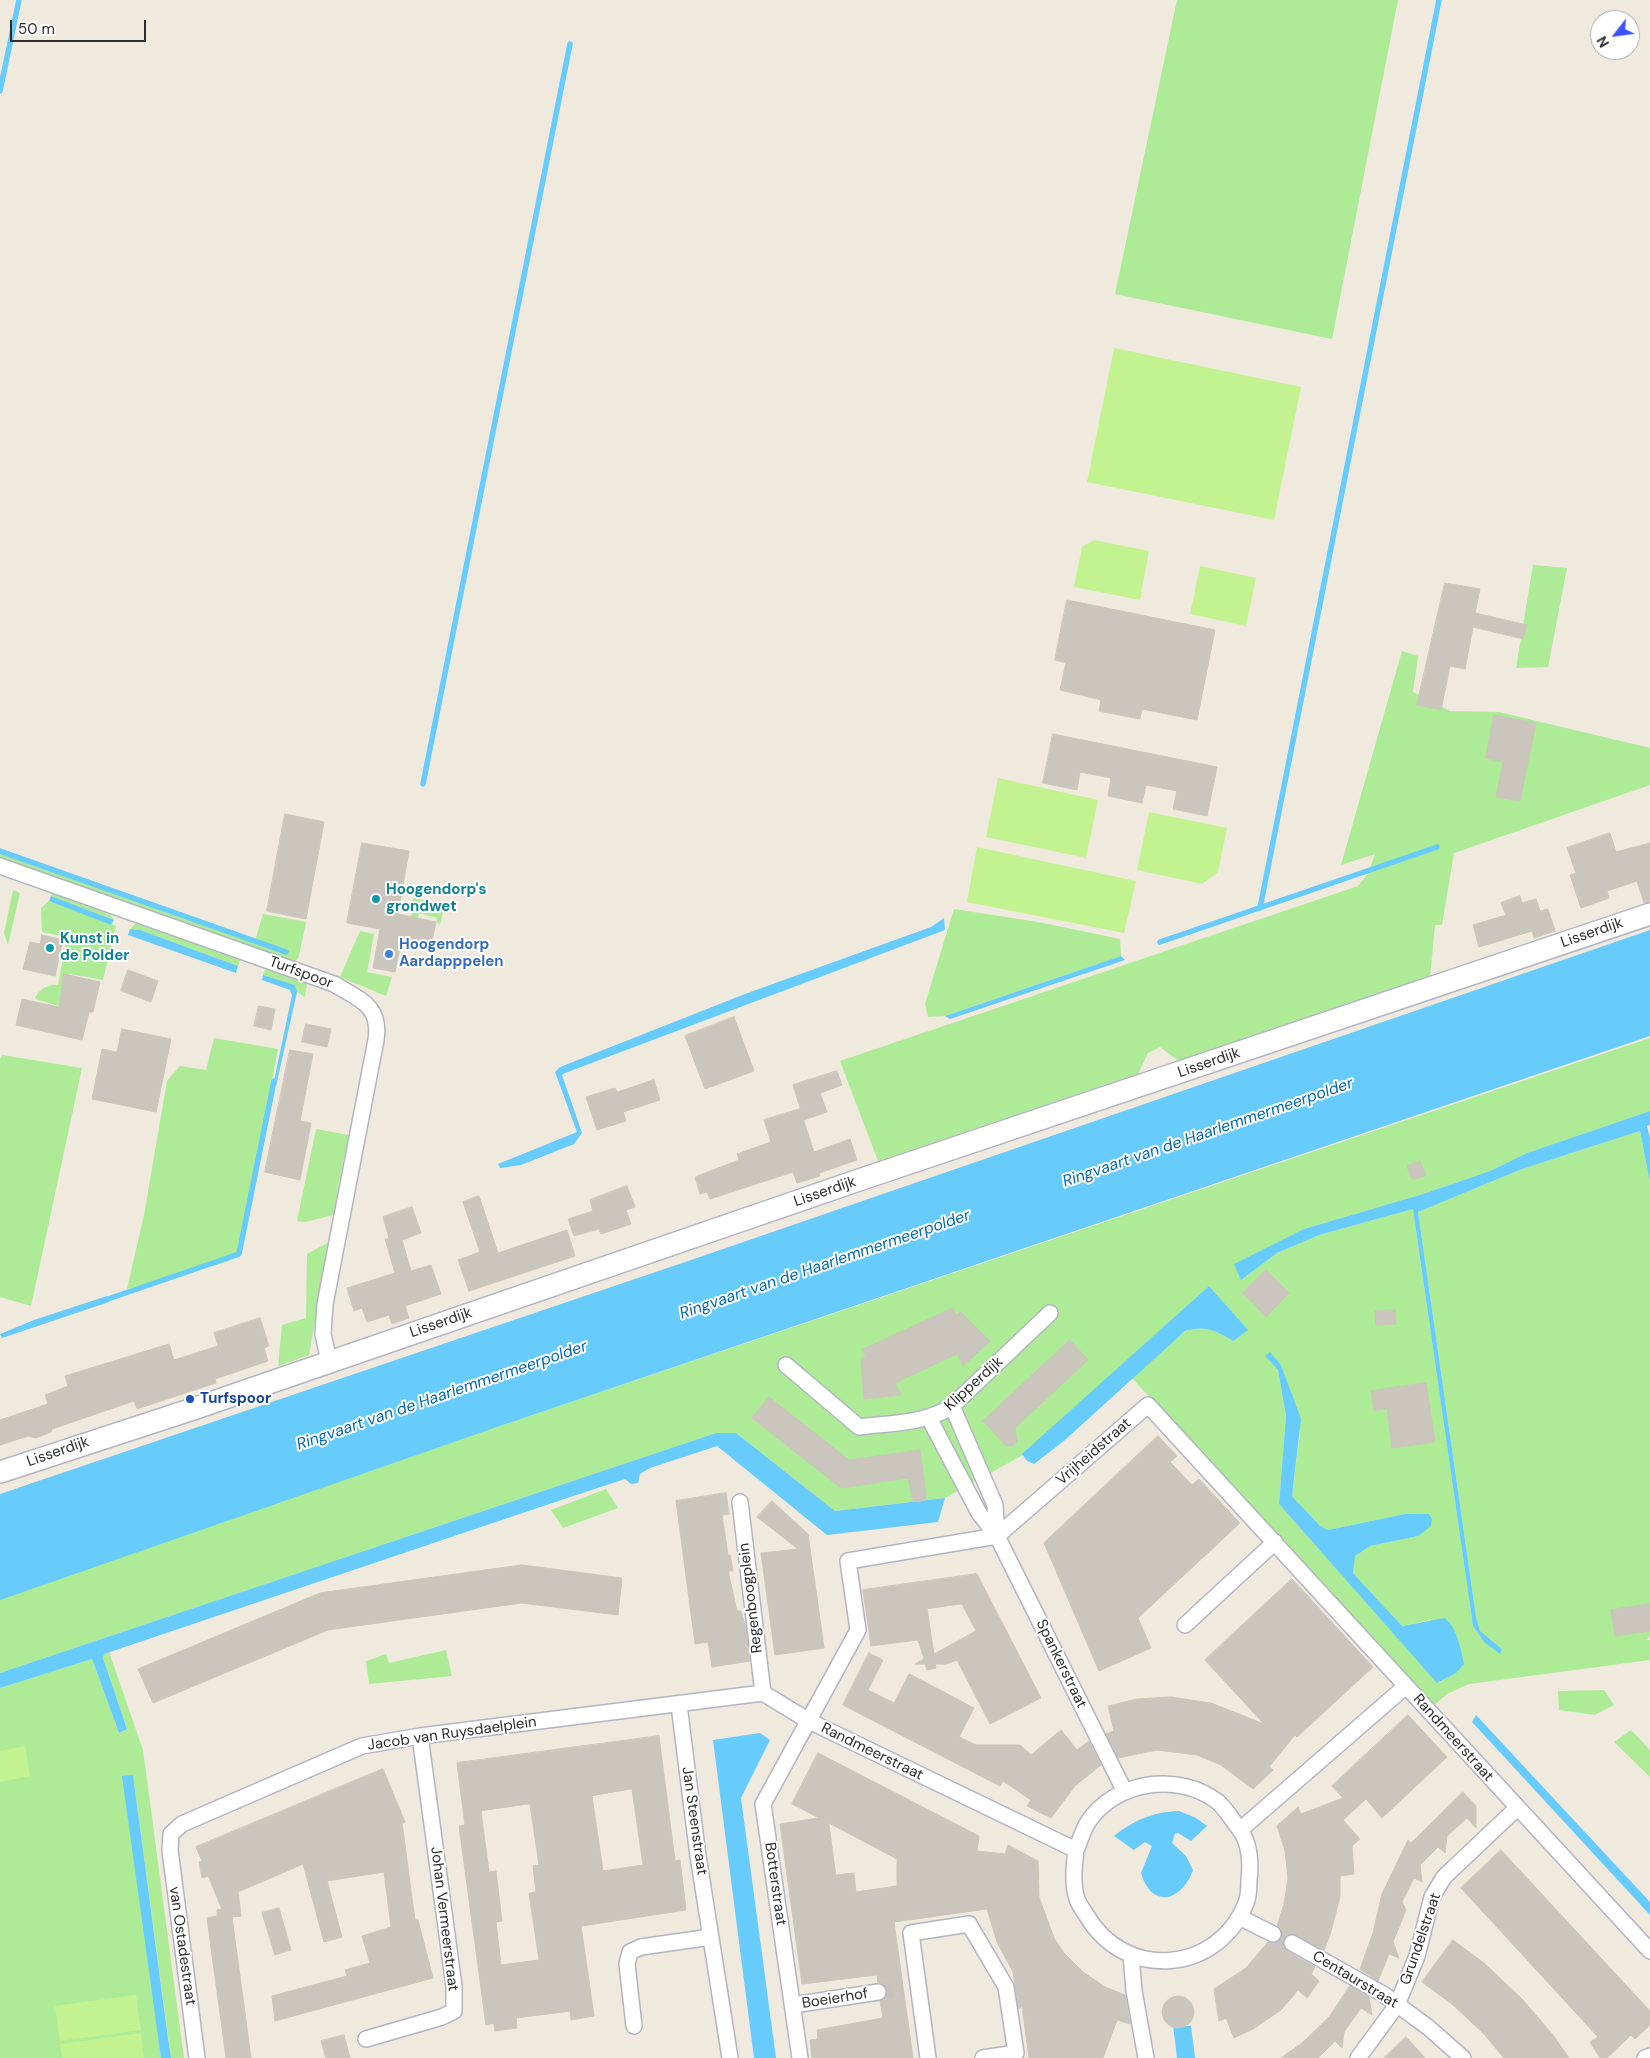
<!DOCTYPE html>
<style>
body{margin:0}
#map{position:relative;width:1650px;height:2058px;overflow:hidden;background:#f0e9de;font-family:"DM Sans",sans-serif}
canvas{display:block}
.north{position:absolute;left:1590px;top:10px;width:50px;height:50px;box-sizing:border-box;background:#fff;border:1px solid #ababab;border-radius:50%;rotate:240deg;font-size:14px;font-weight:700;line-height:20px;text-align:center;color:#2d2d2d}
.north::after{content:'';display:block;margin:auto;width:18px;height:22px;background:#3c54ff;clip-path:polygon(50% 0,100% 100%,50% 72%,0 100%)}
.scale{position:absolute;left:10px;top:20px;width:136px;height:22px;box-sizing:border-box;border:2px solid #2d2d2d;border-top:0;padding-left:6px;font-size:15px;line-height:18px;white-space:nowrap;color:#2d2d2d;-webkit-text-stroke:4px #fff;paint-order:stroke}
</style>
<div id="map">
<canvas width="1650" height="2058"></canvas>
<div class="north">N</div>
<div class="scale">50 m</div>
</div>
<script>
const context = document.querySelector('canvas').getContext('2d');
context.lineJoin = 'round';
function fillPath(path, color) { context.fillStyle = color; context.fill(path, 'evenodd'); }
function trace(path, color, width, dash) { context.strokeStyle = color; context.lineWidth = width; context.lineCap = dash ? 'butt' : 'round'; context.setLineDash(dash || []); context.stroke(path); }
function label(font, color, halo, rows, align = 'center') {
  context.font = font + ' "DM Sans",sans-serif'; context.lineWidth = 4; context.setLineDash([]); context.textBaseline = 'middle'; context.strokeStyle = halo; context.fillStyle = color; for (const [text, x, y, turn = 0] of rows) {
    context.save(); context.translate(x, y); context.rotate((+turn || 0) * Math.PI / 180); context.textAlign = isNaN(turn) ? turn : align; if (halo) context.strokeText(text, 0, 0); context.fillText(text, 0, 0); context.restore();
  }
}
const green = new Path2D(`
 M1177 0H1398L1332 339 1115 294Z
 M1533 565 1567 568 1548 667 1516 668Z
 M1402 651 1418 656 1413 692 1450 711 1499 712 1650 748V785L1454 853 1442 925H1435L1430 977 1352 1005 1179 1061 1160 1047 1148 1053 1138 1074 878 1161 840 1061 1358 886 1368 874 1375 854 1341 865Z
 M0 851 255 941 263 914 306 922 299 956 294 964 0 860Z
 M13 890 20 893 8 945 4 933Z
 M53 893 111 915 114 920 51 896Z
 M413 898 445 904 440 924 436 923 437 918 419 913 414 935 410 932Z
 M49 901 116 926 103 980 70 974 59 1006 35 999C38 989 49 984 58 985L67 937 42 932 41 908Z
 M954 909 1038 922 1120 939 1121 956 945 1016 928 1017 925 1004Z
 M136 923 240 960 238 966 140 930 130 929Z
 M360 931 374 934 367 972 392 977 386 996 340 977Z
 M265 969 307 983 305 997 297 992 295 985 263 975Z
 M214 1038 278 1049 239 1254 227 1262 127 1289 144 1215 167 1081 180 1066 206 1070Z
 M1650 1038V1111L1527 1153 1490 1171 1423 1194 1304 1229 1241 1280 1277 1253 1319 1235 1413 1209 1473 1626 1484 1642 1502 1649 1480 1631 1476 1617 1418 1212 1522 1169 1640 1131 1650 1182V1636L1647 1640H1650V1660L1469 1684 1447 1694 1433 1706 1132 1378C1146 1366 1182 1326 1200 1327 1211 1327 1224 1336 1233 1341L1247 1330 1209 1286 1023 1455 945 1498 835 1511 736 1433H716L0 1673V1598L500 1426ZM1278 1370 1300 1432 1292 1496 1320 1526 1328 1530 1405 1514H1429L1418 1536 1370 1546 1354 1556 1353 1573 1402 1626 1430 1620 1456 1673 1438 1683 1279 1504 1286 1416Z
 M2 1055 82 1068 31 1306 0 1297V1059Z
 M316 1129 349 1135 337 1191 342 1193 337 1214 305 1222 297 1221Z
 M329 1242 309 1355 278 1366 282 1325 306 1318 307 1254Z
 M606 1489 618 1508 563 1528 551 1510Z
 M446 1650 452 1676 369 1684 366 1661 386 1654 389 1663Z
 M109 1652 143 1750 184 2058H171L133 1775 161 2058H0V1688L92 1659 119 1733 127 1729 103 1658 104 1654Z
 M1604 1690 1614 1705 1595 1715 1559 1710 1558 1691Z
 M1631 1730 1650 1750V1777L1614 1742Z`);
const pitch = new Path2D(`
 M1114 348 1301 387 1274 520 1087 482Z
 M1094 540 1149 551 1140 600 1074 587 1082 547Z
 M1200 566 1256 578 1246 626 1190 614Z
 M998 778 1098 800 1086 858 986 837Z
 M1149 812 1227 828 1218 872 1202 884 1137 870Z
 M977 847 1136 881 1124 933 967 902Z
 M25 1746 30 1776 0 1782V1751Z
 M136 1995 141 2030 60 2041 55 2006Z
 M141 2033 144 2058H62L60 2044Z`);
const water = new Path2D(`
 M51 896 114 920 111 925 49 901Z
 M944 918 945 930 565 1073 562 1075 582 1133 574 1144 521 1165 500 1168 498 1164 577 1132 555 1072 560 1067 745 994 931 927Z
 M130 929 140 930 238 966 236 973 128 935Z
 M1650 930V1036L500 1426 0 1600V1494L694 1259Z
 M1121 956 1125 960 950 1019 945 1016Z
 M263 975 295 985 297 992 276 1086 274 1081 292 995 290 990 262 980Z
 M1650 1111V1125L1647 1126 1650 1138V1182L1640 1131 1522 1169 1418 1212 1476 1617 1480 1631 1502 1649 1500 1654 1484 1642 1473 1626 1413 1209 1319 1235 1277 1253 1241 1280 1234 1264 1304 1229 1423 1194 1490 1171 1527 1153Z
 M1209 1286 1248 1330 1233 1341C1215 1330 1205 1325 1185 1331L1065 1440 1034 1464 1027 1461 1022 1454Z
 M107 1296 109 1302 2 1338 0 1334 34 1320Z
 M1270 1352 1281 1365 1301 1419 1292 1496 1320 1526 1328 1530 1405 1514H1429L1432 1519 1431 1526 1418 1536 1370 1546 1355 1556 1353 1573 1402 1626 1445 1618C1458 1630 1460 1647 1464 1664L1456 1673 1437 1683 1279 1504 1286 1416 1278 1370 1265 1356Z
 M716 1433H736L835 1511 945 1498 938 1522 827 1535 717 1446 650 1468 640 1474 638 1483 631 1484 625 1479 570 1497 104 1654 103 1658 127 1729 119 1733 92 1659 0 1688V1673Z
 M1476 1715 1650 1902V1915L1472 1722Z
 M760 1733 770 1740 741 1798 776 2058H754L713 1740Z
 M133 1775 167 2031 171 2058H161L122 1776Z
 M1179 1811 1196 1818 1207 1826 1191 1841 1178 1833 1175 1834 1172 1843 1186 1856 1193 1870C1182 1901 1152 1910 1141 1873L1152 1846 1145 1842 1134 1850 1114 1836C1135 1820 1152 1812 1179 1811Z
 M1173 2025 1191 2026 1195 2058H1177Z`);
const stream = new Path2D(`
 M0 91 19 0
 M423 784 570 44
 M0 851 286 952
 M1260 908 1439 0
 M1160 942 1437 847
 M108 1299 239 1254 274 1081`);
const building = new Path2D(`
 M1445 583 1480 589 1475 613 1527 625 1523 639 1473 627 1465 669 1450 666 1441 710 1417 705Z
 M1067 600 1215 630 1197 720 1142 709 1140 719 1099 711 1101 700 1060 690 1066 663 1055 660Z
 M1494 715 1536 723 1520 801 1496 797 1503 762 1486 758Z
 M1053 734 1217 767 1207 816 1173 809 1177 791 1146 785 1142 803 1108 796 1111 778 1080 772 1077 790 1043 783Z
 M285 814 324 822 306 919 267 911Z
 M1610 833 1616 852 1650 843V902L1644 903 1637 881 1607 891 1609 898 1581 908 1570 875 1576 873 1567 848Z
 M362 843 409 851 398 914 436 922 430 949 401 943 395 972 373 968 380 929 347 923Z
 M1520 896 1522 903 1536 899 1540 911 1548 909 1555 931 1534 938 1532 931 1479 947 1473 925 1506 915 1501 903Z
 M42 935 63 940 55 976 23 969 30 942 40 944Z
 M128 970 158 981 151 1002 121 991Z
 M64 974 100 982 93 1012H89L82 1040 16 1025 22 999 59 1007Z
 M259 1006 275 1009 271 1030 254 1026Z
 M734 1017 754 1071 705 1089 685 1036Z
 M306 1024 331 1029 327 1047 302 1042Z
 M122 1029 171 1039 156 1112 92 1099 102 1049 117 1052Z
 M290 1050 313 1054 300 1121 311 1123 300 1180 265 1172Z
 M837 1071 842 1085 820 1093 827 1112 804 1120 793 1085Z
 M654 1080 660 1100 623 1112 626 1121 597 1130 586 1097 615 1088 617 1092Z
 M800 1109 814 1152 850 1139 857 1160 819 1173 820 1176 797 1183 793 1172 710 1199 707 1192 700 1194 695 1177 739 1160 737 1154 771 1142 764 1120Z
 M1420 1161 1426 1175 1412 1180 1407 1166Z
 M627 1186 635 1207 626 1210 631 1224 601 1234 599 1229 574 1236 568 1219 593 1211 590 1200Z
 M479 1196 498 1253 567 1230 575 1256 469 1291 458 1260 480 1252 463 1202Z
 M412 1207 421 1233 402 1240 411 1271 431 1265 441 1294 405 1306 409 1318 392 1324 389 1315 367 1322 362 1308 354 1311 347 1288 395 1273 385 1239 389 1238 383 1217Z
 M1266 1270 1289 1293 1266 1317 1243 1293Z
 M953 1308 956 1315 961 1312 990 1341 963 1366 957 1354 895 1383 901 1395 864 1399 861 1359 866 1356 862 1350Z
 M1395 1310 1396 1324 1376 1325 1375 1311Z
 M260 1318 269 1346 264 1348 268 1361 215 1379 216 1383 137 1409 134 1401 52 1429 51 1432 36 1438 28 1436 0 1445V1420L48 1404 45 1395 68 1386 65 1376 169 1344 174 1360 218 1346 214 1333Z
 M1070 1340 1088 1360 1015 1428 1017 1441 1014 1445 1006 1446 983 1421Z
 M1426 1383 1435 1442 1392 1448 1387 1408 1374 1411 1371 1391Z
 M769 1397 849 1460 920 1450 926 1495 925 1499 919 1502 913 1501 908 1478 841 1488 752 1418Z
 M1158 1436 1177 1456 1170 1462 1192 1485 1199 1479 1240 1523 1138 1618 1151 1648 1099 1671 1044 1543Z
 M726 1493 729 1514 722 1515 728 1555H730L733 1571H728L737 1611H741L746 1628 750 1661 712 1667 708 1642 695 1644 676 1501Z
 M772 1501 808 1534 824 1648 775 1655 761 1553 798 1549 757 1517Z
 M522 1565 622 1578 618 1615 521 1603 328 1630 153 1703 138 1669 320 1593Z
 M977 1574 1041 1698 990 1724 957 1660 946 1664H935L936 1668 927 1670 925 1664H915L924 1659 918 1640 871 1646 863 1590ZM962 1604 976 1631 934 1654 927 1609Z
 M1292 1579 1373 1667 1297 1737 1295 1735 1269 1767 1273 1770 1253 1789 1221 1765 1197 1755 1157 1750 1118 1758 1106 1734 1114 1731 1108 1706 1137 1699 1171 1697 1211 1703 1264 1724 1205 1660Z
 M1650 1604V1631L1615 1636 1611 1610Z
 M869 1653 883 1660 868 1690 894 1703 909 1674 923 1681 974 1708 959 1737 976 1745H1020L1031 1755 1061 1730 1077 1750 1089 1741 1101 1765 1075 1786 1051 1818 1027 1806 1031 1800 1003 1781 1000 1786 843 1705Z
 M1408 1715 1447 1757 1382 1818 1366 1799 1343 1820 1360 1839 1352 1846 1354 1874 1340 1876V1897L1330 1935 1324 1950 1292 1934 1287 1935 1283 1943 1287 1951 1315 1967 1311 1974 1319 1981 1307 1998 1298 1990 1281 2010 1253 2029 1234 2038 1226 2018 1219 2021 1214 1989 1246 1968 1268 1942 1274 1943 1282 1938 1281 1929 1277 1926 1284 1904 1288 1878 1285 1851 1277 1826 1298 1807 1301 1814 1343 1798 1332 1786Z
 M659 1736 675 1861 680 1860 686 1910 581 1926 594 2016 571 2020 570 2011 516 2018 517 2028 495 2031 494 2023 486 2025 459 1826 465 1825 457 1763ZM632 1789 643 1865 603 1871 592 1796ZM530 1804 539 1865 533 1866 536 1892 529 1893 539 1960 501 1965 496 1922 502 1921 496 1871 489 1872 481 1811Z
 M818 1753 979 1836 977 1851 1005 1854 1008 1845 1038 1861 1039 1897 1054 1938 1064 1953 1083 1972 1105 1987 1125 1995 1130 2024 1117 2020 1103 2058H1029L1022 2006 1019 2009 1013 1972 997 1942 987 1909 894 1922 913 2058H812L810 2040 818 2039 817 2030 883 2018 880 2001 886 1996 887 1991 885 1986 878 1983 877 1975 802 1984 780 1824 819 1818 792 1804ZM829 1823 897 1859V1886L856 1892 854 1873 836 1875Z
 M383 1769 405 1822 402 1823 415 1920H418L433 1978 275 2021 272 1996 347 1976 345 1970 370 1963 362 1936 391 1927 384 1872 327 1881 342 1937 324 1942 303 1864 238 1892 241 1916 232 1917 251 2058H226L207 1918 217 1916V1910L222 1909 208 1876 202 1878 199 1862 202 1861 196 1847Z
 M1463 1792 1476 1806V1828L1467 1818 1447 1836 1445 1853 1438 1847 1420 1865 1422 1882 1414 1878 1402 1902 1406 1910 1393 1942 1399 1958 1389 1954 1378 1981 1360 1969 1373 1933 1382 1894 1408 1840 1411 1843Z
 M1501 1850 1650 2011V2025L1635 2039 1631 2035 1607 2058H1600L1590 2042 1598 2037 1461 1888Z
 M279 1908 291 1950 275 1955 262 1913Z
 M1453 1940 1484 1963 1522 1999 1553 2035 1569 2058H1504L1484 2034 1452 2004 1422 1982Z
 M1350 1986 1369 1997 1372 2015 1361 2008 1344 2032 1342 2048 1335 2041 1318 2058H1281L1302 2043 1329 2017Z
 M1162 2012a16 16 0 1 1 32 0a16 16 0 1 1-32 0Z
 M344 2035 350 2058H326L321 2041Z
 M1406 2037 1425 2058H1384Z`);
const streetTunnel = new Path2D(`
 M878 1992 903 1988`);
const street = new Path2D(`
 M0 866 334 984C360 1000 381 1005 376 1040L325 1304 323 1334 329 1361
 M786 1365 859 1427C889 1423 926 1424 952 1406L1050 1313
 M952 1406 995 1505 997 1536
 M929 1418 979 1513 997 1536 1125 1792
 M740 1502 763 1693
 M1185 1625 1275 1542
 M679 1705 698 1856 730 2058
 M1076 1850C1074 1866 1072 1883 1077 1899 1079 1905 1084 1911 1087 1916 1125 1981 1218 1974 1246 1903 1249 1896 1249 1887 1249 1880 1251 1864 1250 1843 1240 1830
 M1239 1917 1273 1934
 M1292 1943 1383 1994 1429 2028 1463 2058
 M1131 1955 1134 1991 1146 2058
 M793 2005 878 1992
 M634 2026 627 1964 630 1952 641 1947 711 1937
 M366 2039 442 2017 454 2011V1986L420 1736
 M197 2058 170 1850 171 1834 182 1824 362 1746 420 1736 763 1693 809 1721 1076 1850C1080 1841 1083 1830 1088 1822 1116 1780 1179 1772 1218 1802 1226 1809 1233 1821 1240 1830L1406 1686 1650 1951
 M800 2058 763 1804 858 1630 848 1561 997 1536 1148 1405 1406 1686
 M928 2058 911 1933 969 1924 1006 1987 1016 2053 983 2058
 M1358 2058 1397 2005 1417 1956 1432 1897 1444 1877 1517 1808
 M1645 2058 1650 2056`);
const secondary = new Path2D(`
 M0 1472 193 1409 862 1179 1650 914`);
const markers = [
 [376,899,5,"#0f9aa8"],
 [50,948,5,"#0f9aa8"],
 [389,954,5,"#3f7fe0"],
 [190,1399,5,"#1a4fb4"]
];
const cultureNames = [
 ["Hoogendorp's",386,890],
 ["grondwet",386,907],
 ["Kunst in",60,939],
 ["de Polder",60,956]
];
const streetNames = [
 ["Lisserdijk",1592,933,-19],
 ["Turfspoor",301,973,20],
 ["Lisserdijk",1209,1063,-19],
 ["Lisserdijk",825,1192,-19],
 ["Lisserdijk",441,1323,-19],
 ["Klipperdijk",974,1384,-42],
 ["Lisserdijk",58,1452,-19],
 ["Vrijheidstraat",1094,1452,-41],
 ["Regenboogplein",751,1598,-97],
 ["Spankerstraat",1061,1664,64],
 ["Jacob van Ruysdaelplein",452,1734,-8],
 ["Randmeerstraat",1453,1738,48],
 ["Randmeerstraat",872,1752,26],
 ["Jan Steenstraat",694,1821,82],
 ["Botterstraat",775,1884,82],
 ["Johan Vermeerstraat",444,1919,83],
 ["Grundelstraat",1421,1939,-71],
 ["van Ostadestraat",182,1946,82],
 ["Centaurstraat",1355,1980,31],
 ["Boeierhof",835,1999,-9]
];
const shopNames = [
 ["Hoogendorp",399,945],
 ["Aardapppelen",399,962]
];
const transitNames = [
 ["Turfspoor",200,1399]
];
const waterNames = [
 ["Ringvaart van de Haarlemmermeerpolder",1208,1133,-19],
 ["Ringvaart van de Haarlemmermeerpolder",825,1265,-19],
 ["Ringvaart van de Haarlemmermeerpolder",442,1396,-19]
];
fillPath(green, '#adeb96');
fillPath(pitch, '#c3f390');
fillPath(water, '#67cbfb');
trace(stream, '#67cbfb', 5.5);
fillPath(building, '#cbc6bd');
trace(building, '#ccc6b7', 1);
trace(streetTunnel, '#c9c3bb', 15, [15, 8]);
trace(street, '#b2b4c2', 18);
trace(secondary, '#b2b4c2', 24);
trace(street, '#fff', 15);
trace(secondary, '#fff', 21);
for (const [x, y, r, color] of markers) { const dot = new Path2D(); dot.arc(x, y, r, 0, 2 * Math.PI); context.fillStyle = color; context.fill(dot); trace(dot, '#fff', 2); }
label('bold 15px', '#0d838f', '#fff', cultureNames, 'left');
label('15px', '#2d2d2d', '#fff', streetNames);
label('bold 15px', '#366cbe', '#fff', shopNames, 'left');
label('bold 15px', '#164399', '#fff', transitNames, 'left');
label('italic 16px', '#0067ae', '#fff', waterNames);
</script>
